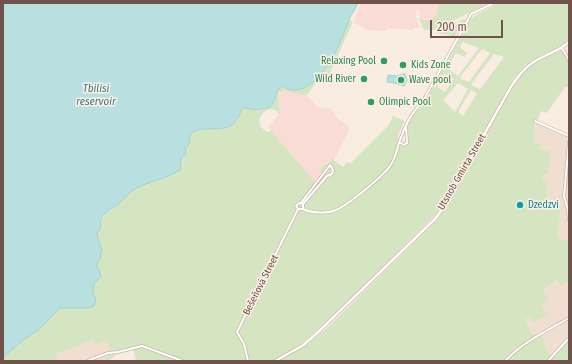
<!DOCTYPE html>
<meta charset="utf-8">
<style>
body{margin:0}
#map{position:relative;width:572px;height:364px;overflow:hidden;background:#f9ede1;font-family:"Fira Sans Condensed",sans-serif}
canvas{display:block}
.frame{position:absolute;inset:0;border:4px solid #6e524b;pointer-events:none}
.scale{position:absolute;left:430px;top:20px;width:73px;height:18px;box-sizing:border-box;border:2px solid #6e524b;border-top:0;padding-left:5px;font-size:12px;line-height:14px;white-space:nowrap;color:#6e524b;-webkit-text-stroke:3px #fdf1e7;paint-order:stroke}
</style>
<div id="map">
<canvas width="572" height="364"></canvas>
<div class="frame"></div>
<div class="scale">200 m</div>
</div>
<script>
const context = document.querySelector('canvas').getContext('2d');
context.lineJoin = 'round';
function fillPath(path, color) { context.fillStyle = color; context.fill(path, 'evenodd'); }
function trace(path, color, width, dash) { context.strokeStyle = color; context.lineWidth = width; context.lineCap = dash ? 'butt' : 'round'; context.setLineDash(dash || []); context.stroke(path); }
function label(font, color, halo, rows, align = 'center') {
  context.font = font + ' "Fira Sans Condensed",sans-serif'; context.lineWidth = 3; context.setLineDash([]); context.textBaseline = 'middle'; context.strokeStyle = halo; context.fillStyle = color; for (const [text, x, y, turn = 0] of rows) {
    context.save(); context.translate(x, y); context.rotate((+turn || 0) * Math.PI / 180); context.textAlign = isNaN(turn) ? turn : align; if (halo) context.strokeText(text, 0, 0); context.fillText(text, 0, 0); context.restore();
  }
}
const residential = new Path2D(`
 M535 122 568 136 563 196 567 210 569 239 561 240 557 236 547 206 548 181H542L543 174 540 150 534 143Z
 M569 151V202L567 201 564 195Z
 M556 280 562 286 569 280V317L534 336 525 320 529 317 533 324 543 317 548 316 540 305 543 292Z
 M568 321H569V335L552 354 543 344 545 342 541 335Z
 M106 339 112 355 97 361H58L55 354 93 340Z`);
const commercial = new Path2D(`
 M361 3H438V10L434 18 424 21 420 17 419 10H416V17L420 28H413V30L387 28V31L367 30 353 22Z
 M278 91H292V93L306 94 317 106 321 108H331L337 118 349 126 348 133 334 160 333 157 328 166 325 164 322 168V174L315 182 268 128 278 115H280Z`);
const green = new Path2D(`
 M438 3H490L434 30H424L419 19 420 17 422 20C435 23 438 13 438 3Z
 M499 3H569V39L558 49 526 64 514 77 439 211 342 308 301 344 272 361H186L148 347H147L181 361H136L133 349 117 354 109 361H97L112 355 106 340 95 344 93 340 56 354 58 361H50L49 360 47 361H3V358C11 351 19 345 27 338L26 337 41 327 49 318 60 308 96 298 93 295 94 283 99 272V269L96 267C97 263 100 259 101 255 103 247 97 240 97 232L100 229C105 208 104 217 119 204 123 200 126 196 130 192 143 182 160 180 175 173L186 154 185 146H188L189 137 193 132 202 130 227 128 238 120 241 109 244 107C257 112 271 113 276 97 278 91 278 90 283 86V84L289 90C312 94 328 65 337 48 342 40 345 29 349 20L353 22 328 77 322 74 307 95 292 93V91H278L280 115C270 98 247 123 268 132L271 131 315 182 322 174 319 171 325 164 328 165 333 157 334 160 343 167 347 162 351 163 389 125 393 116 405 121 398 135V143C412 156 407 132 408 127 408 120 416 110 422 107L471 18ZM462 42 479 48 458 76 447 68 456 53 465 57 467 53 460 47ZM482 49 490 53 469 82 461 79 460 77ZM494 54 504 57 480 89 473 86 471 84ZM444 74 454 79 445 92 437 87ZM458 83 468 89 455 112 443 100ZM471 90 477 93 463 116 458 112Z
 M463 19H465V21L454 37 449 35 435 33Z
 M562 50 569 59V87H565L547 113 541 111 538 120 535 119 534 143 541 144 540 150 550 151 548 174H543L542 181H548L547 206 561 207 557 236 561 240 569 239V280L562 286 556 280 543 291 549 299 540 305 549 316 543 317 533 324 529 317 525 320 534 336 516 348 503 361H279L304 347 327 328 437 220 461 180 510 91 518 78 532 65Z
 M541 335 545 342 543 344 553 356 569 339V361H506L513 354Z`);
const water = new Path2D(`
 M3 3H358C355 10 350 16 348 23 340 44 321 90 294 90 288 91 287 88 282 86 273 93 278 108 262 109 255 110 251 110 244 107 238 113 241 119 230 126 222 131 199 127 193 132 191 134 191 136 189 137L190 141 188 146 185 147 186 154 181 160 180 170C166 179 149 181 135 189 128 193 124 199 119 204 112 209 104 211 101 220 101 223 101 226 100 230L97 232 98 239 102 250 101 252V257L98 262 96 267 99 269 101 277 94 283 93 295 96 298 94 306 89 308H60C52 315 45 325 38 330 25 338 14 348 3 358Z
 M405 74 407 80 404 86 395 83 387 82 388 75 396 76Z`);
const minor = new Path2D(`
 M562 48 569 60
 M535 121 569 136
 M399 142 404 145 407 143 406 127
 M569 142 564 196 568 210 569 220
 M301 203 330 165 333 170 332 174 327 176 303 204
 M298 209H303C311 213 327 214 336 210 348 205 382 177 390 166 396 158 397 148 400 140 405 125 412 112 423 101L471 14 494 3
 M298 209 296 206 299 203 303 204V208
 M87 361 108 353 118 352 142 346 183 361
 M248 361 244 344 237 332 298 209
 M505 361C523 342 546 331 569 318
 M548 361 569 338`);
const secondary = new Path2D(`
 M275 361 302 346 315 335 436 218 442 209 512 85C518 77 523 69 531 64 543 55 558 52 569 42`);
const markers = [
 [384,61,4,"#2e9e5b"],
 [403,65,4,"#2e9e5b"],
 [364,79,4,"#2e9e5b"],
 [401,80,4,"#2e9e5b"],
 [371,102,4,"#2e9e5b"],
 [520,205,4,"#0f9aa8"]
];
const leisureNames = [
 ["Relaxing Pool",376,61,"right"],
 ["Kids Zone",411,65],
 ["Wild River",356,79,"right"],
 ["Wave pool",409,80],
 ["Olimpic Pool",379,102]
];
const streetNames = [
 ["Utsnob Gmirta Street",462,172,-60],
 ["Bešeňová Street",261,285,-63]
];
const cultureNames = [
 ["Dzedzvi",528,205]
];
const waterNames = [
 ["Tbilisi",96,89],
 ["reservoir",96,102]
];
fillPath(residential, '#f0ded1');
fillPath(commercial, '#f9dcd6');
fillPath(green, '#d5e5c2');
fillPath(water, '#b8e0e1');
trace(water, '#a0d1d1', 1);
trace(minor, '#cbb6ac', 3.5);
trace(secondary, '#ceb5aa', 4);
trace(minor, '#fff', 2);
trace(secondary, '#fff', 2.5);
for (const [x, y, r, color] of markers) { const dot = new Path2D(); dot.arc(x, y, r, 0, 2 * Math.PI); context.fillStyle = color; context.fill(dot); trace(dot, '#fdf1e7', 1.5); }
label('10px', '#27864d', '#fdf1e7', leisureNames, 'left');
label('10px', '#6e524b', '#fdf1e7', streetNames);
label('10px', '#0d838f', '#fdf1e7', cultureNames, 'left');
label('italic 11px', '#437879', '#fdf1e7', waterNames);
</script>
